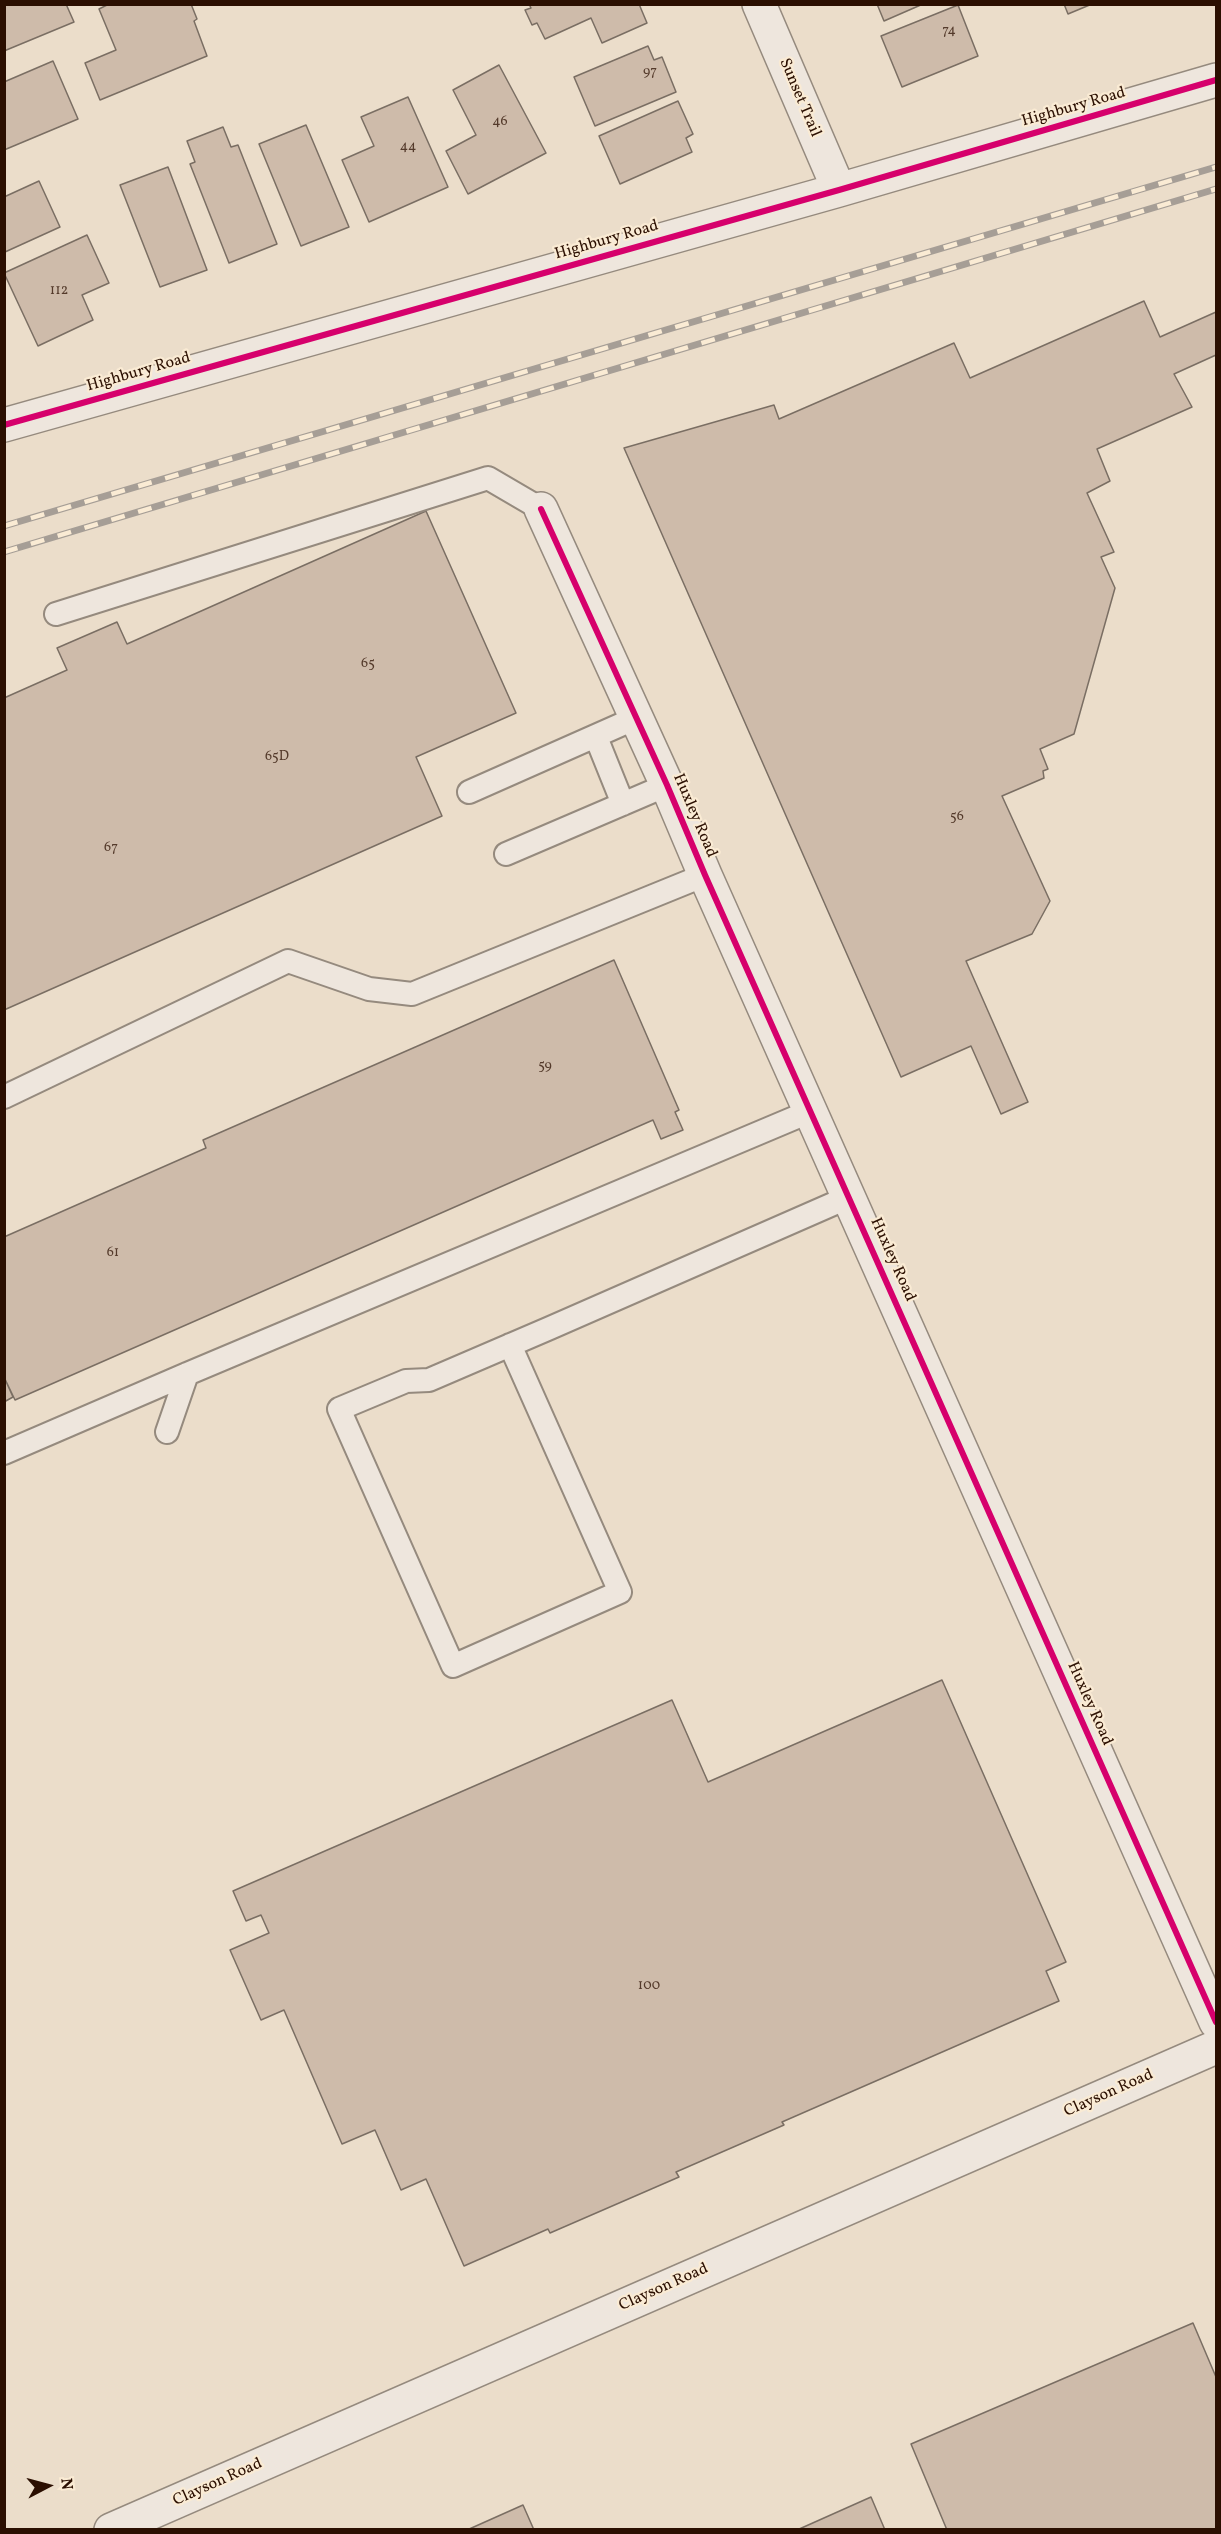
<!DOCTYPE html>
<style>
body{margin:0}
#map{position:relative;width:1221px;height:2534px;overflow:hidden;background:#ebddca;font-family:Vollkorn,serif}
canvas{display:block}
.frame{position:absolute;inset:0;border:6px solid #2b0f01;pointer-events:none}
.north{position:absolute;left:18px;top:2456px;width:60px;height:60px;-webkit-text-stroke:4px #faebd4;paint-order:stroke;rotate:84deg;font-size:16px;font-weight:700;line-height:24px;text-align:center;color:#2b0f01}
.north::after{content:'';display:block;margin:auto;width:21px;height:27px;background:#2b0f01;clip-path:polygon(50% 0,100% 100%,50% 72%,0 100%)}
</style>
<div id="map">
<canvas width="1221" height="2534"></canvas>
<div class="frame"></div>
<div class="north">N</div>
</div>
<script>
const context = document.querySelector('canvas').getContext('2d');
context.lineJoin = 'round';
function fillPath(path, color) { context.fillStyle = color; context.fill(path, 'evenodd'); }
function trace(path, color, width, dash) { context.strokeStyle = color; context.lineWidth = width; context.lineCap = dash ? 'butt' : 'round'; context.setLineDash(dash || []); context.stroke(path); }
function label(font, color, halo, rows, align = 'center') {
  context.font = font + ' Vollkorn,serif'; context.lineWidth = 4.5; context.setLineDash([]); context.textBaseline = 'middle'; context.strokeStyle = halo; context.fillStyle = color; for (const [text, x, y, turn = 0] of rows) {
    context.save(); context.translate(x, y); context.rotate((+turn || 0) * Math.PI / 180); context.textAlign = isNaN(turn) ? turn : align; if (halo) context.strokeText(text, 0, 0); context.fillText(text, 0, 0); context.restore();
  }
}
const building = new Path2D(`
 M4 4H66L74 22 4 51Z
 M109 4H191L197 19 194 21 207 56 100 100 85 63 116 50 99 9Z
 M529 4H639L647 23 602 43 591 18 545 39 537 23 532 25 525 10 531 8Z
 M877 4H923L884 21Z
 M1064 4H1092L1068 14Z
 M958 5 978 56 902 87 881 36Z
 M648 46 654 60 662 57 676 92 595 126 574 77Z
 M53 61 78 119 4 150V82Z
 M499 65 546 153 468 194 446 151 476 135 453 90Z
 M408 97 448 187 369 222 342 160 374 146 361 117Z
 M678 101 693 134 686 138 692 152 620 184 599 136Z
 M306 125 349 227 301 246 259 144Z
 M223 127 231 147 238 145 277 244 229 263 190 164 195 162 187 141Z
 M168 167 207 270 160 287 120 185Z
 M39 181 60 227 5 252 4 197Z
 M87 235 109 283 82 295 93 320 38 346 4 273Z
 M1144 301 1160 337 1216 312V355L1174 374 1192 407 1097 449 1110 481 1087 493 1114 552 1101 557 1115 588 1074 734 1040 749 1048 769 1043 771 1044 778 1002 796 1050 901 1032 934 966 961 1028 1102 1001 1114 971 1046 901 1077 624 448 774 405 779 419 954 343 970 378Z
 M426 511 516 713 416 757 442 816 4 1010V698L67 670 57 648 117 622 127 644Z
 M614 960 679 1110 675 1112 683 1130 661 1139 653 1120 15 1400 4 1377V1237L206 1148 203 1140Z
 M4 1377 13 1397 4 1402Z
 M942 1680 1066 1962 1046 1971 1059 2001 782 2122 784 2125 676 2172 679 2177 550 2233 548 2229 464 2266 426 2179 401 2190 375 2130 342 2144 284 2010 261 2020 230 1950 269 1933 261 1915 246 1921 233 1891 672 1700 708 1782Z
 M1193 2323 1216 2377V2530H947L911 2444Z
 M871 2497 885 2530H797Z
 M523 2505 534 2530H467Z`);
const service = new Path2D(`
 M56 614 488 478 541 509
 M596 737 623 804
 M469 792 636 718
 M506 854 667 785
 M4 1097 288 961 369 989 412 994 705 875
 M510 1345 620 1592 453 1666 339 1409 406 1381 429 1380 550 1328 849 1197
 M167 1432 187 1374
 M4 1453 187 1374 811 1111`);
const minor = new Path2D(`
 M759 4 839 190
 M4 425 839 190 1216 80
 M541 509 667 785 705 875 1216 2022`);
const tertiary = new Path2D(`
 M111 2530 1216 2047`);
const rail = new Path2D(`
 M4 526 1216 167
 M4 552 1216 189`);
const cycleway = new Path2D(`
 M4 425 839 190 1216 80
 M541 509 667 785 705 875 1216 2022`);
const numberNames = [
 ["74",949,31],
 ["97",650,72],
 ["46",500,122],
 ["44",408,147],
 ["112",59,291],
 ["65",368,664],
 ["65D",277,757],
 ["56",957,817],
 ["67",111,848],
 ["59",545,1066],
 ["61",113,1253],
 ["100",649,1986]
];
const streetNames = [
 ["Sunset Trail",799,98,67],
 ["Highbury Road",1074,108,-16],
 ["Highbury Road",607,241,-16],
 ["Highbury Road",139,373,-16],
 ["Huxley Road",694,816,67],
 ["Huxley Road",892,1260,66],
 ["Huxley Road",1089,1704,66],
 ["Clayson Road",1109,2094,-24],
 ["Clayson Road",664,2288,-24],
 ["Clayson Road",218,2483,-24]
];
fillPath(building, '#cebbaa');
trace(building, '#7a6e63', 1.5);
trace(service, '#958a7e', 26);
trace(minor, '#958a7e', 36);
trace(tertiary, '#958a7e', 36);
trace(service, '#eee6dd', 22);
trace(minor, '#eee6dd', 33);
trace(tertiary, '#eee6dd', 33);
trace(rail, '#a69e96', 7);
trace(rail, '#faebd4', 4.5, [14]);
trace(cycleway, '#d6006c', 6);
label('14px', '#543a2b', null, numberNames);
label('16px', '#2b0f01', '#faebd4', streetNames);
</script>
